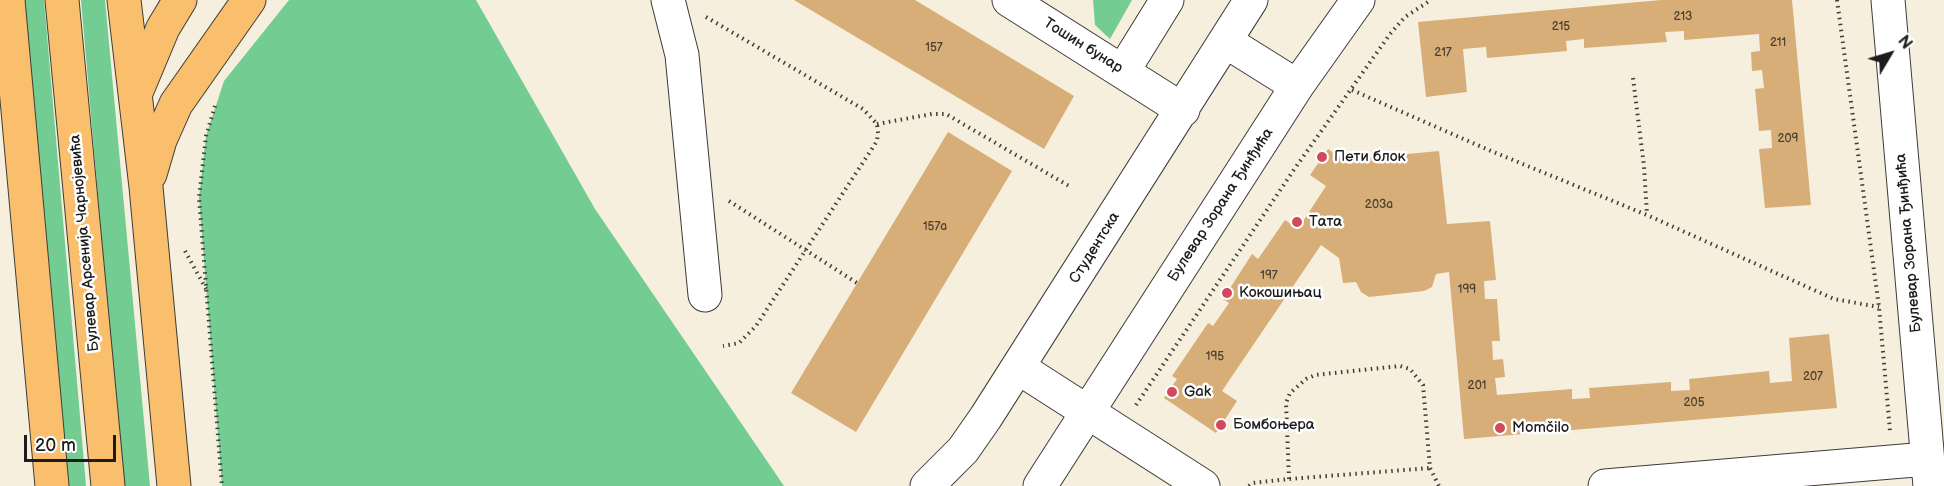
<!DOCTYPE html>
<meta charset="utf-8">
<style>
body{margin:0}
#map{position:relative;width:1944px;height:486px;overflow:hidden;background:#f6efde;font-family:"Balsamiq Sans",sans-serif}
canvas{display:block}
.north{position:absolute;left:1860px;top:24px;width:60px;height:60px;-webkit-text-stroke:4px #fff;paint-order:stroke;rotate:52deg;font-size:16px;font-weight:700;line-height:24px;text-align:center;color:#1c1c1c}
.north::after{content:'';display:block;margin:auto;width:21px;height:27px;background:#1c1c1c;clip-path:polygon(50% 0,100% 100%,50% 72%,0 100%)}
.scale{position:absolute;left:24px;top:435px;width:92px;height:27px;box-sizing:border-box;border:3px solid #1c1c1c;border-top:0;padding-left:8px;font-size:18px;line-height:21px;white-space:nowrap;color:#1c1c1c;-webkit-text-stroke:4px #fff;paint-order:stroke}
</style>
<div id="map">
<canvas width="1944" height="486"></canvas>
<div class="north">N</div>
<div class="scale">20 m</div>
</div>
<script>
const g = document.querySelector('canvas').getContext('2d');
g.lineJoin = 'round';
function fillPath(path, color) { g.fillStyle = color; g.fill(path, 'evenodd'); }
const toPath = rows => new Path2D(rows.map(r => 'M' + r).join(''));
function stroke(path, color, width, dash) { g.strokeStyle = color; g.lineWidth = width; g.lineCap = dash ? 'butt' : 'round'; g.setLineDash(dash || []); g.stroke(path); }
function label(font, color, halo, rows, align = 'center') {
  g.font = font + ' "Balsamiq Sans",sans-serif'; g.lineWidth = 5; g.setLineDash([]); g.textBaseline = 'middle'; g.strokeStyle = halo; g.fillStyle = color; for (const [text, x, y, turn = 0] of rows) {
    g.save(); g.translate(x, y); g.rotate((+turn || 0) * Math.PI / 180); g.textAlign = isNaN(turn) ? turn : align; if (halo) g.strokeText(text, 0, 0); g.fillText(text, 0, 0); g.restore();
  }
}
fillPath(toPath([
 [23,0,44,0,86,486,65,486],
 [81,0,105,0,150,486,123,486],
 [289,0,476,0,595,209,784,486,222,486,199,198,206,136,224,81],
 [1093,0,1132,0,1110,39,1095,25]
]), '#73cc92');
fillPath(toPath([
 [794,0,915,0,1074,96,1044,149],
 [1661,0,1792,0,1811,205,1765,208,1759,149,1772,148,1771,130,1759,131,1755,89,1764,88,1762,70,1752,71,1751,52,1760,51,1759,34,1684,40,1684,31,1665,32,1667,42,1584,48,1584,39,1566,41,1567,51,1487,58,1486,47,1463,49,1467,92,1426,97,1418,22],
 [948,132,1012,171,856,432,791,393],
 [1328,149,1344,160,1439,151,1447,224,1490,221,1496,280,1484,281,1485,299,1497,299,1500,341,1492,341,1493,360,1503,359,1505,377,1495,378,1497,395,1572,389,1572,399,1590,398,1589,388,1671,382,1671,391,1690,390,1689,379,1769,371,1770,383,1792,381,1789,338,1829,334,1837,408,1464,439,1449,272,1436,274,1432,287,1424,291,1369,297,1361,292,1356,282,1343,283,1339,258,1321,245,1222,391,1237,401,1216,433,1164,398,1177,379,1172,376,1208,323,1213,326,1229,303,1223,299,1252,254,1258,259,1285,220,1298,229,1326,186,1310,175]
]), '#d7ae77');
const minor = toPath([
 [668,0,682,55,705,295],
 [1009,0,1183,110],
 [1888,0,1930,486],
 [1225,41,1297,86],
 [1123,71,1167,0],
 [1019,368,1203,486],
 [927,486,963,450,986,417,1251,0],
 [1040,486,1297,86,1358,0],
 [1605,486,1927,459]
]);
const highway = toPath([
 [8,0,52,486],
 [62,0,108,486],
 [124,0,146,187,174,486],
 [137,90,163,28,180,0],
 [150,174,160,140,176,104,249,0]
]);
stroke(minor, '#3d3c39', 35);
stroke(highway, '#3d3c39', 35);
stroke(toPath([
 [1837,0,1879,307,1890,431],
 [706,17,863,109,877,124,878,133,877,141,756,326,739,343,723,346],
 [1633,78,1644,166,1647,215],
 [1352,90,1491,151,1647,215,1834,299,1879,307],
 [215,106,206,136,199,198,222,486],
 [877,124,932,114,946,114,1069,186],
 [729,201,857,283],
 [185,251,206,289],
 [1136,405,1293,171,1390,34,1405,17,1431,0],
 [1289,479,1286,403,1290,393,1306,379,1315,375,1400,366,1410,369,1423,385,1430,468,1439,486],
 [1249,486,1252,483,1289,479,1430,468]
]), '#3d3c39', 4, [1.5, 4.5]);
stroke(minor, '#fff', 33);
stroke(highway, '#f9bf6d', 33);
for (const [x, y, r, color] of [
 [1322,157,6,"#d1495b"],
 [1297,222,6,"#d1495b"],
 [1227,293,6,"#d1495b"],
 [1172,392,6,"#d1495b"],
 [1221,425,6,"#d1495b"],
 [1500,428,6,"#d1495b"]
]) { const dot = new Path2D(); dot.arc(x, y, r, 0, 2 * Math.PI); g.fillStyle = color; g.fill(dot); stroke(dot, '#fff', 2); }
label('12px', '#4b4033', null, [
 ["213",1683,17],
 ["215",1561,27],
 ["211",1778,43],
 ["157",934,48],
 ["217",1443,53],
 ["209",1788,139],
 ["203a",1379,205],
 ["157a",935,227],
 ["197",1269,276],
 ["199",1467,290],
 ["195",1215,357],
 ["207",1813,377],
 ["201",1477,386],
 ["205",1694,403]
]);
label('15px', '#1c1c1c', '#fff', [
 ["Тошин бунар",1083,46,32],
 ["Булевар Зорана Ђинђића",1221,205,-57],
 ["Булевар Арсенија Чарнојевића",85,243,-95],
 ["Булевар Зорана Ђинђића",1909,243,-95],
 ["Студентска",1095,248,-58]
]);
label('15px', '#1c1c1c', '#fff', [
 ["Пети блок",1334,157],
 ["Тата",1309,222],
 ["Кокошињац",1239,293],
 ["Gak",1184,392],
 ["Бомбоњера",1233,425],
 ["Momčilo",1512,428]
], 'left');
</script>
